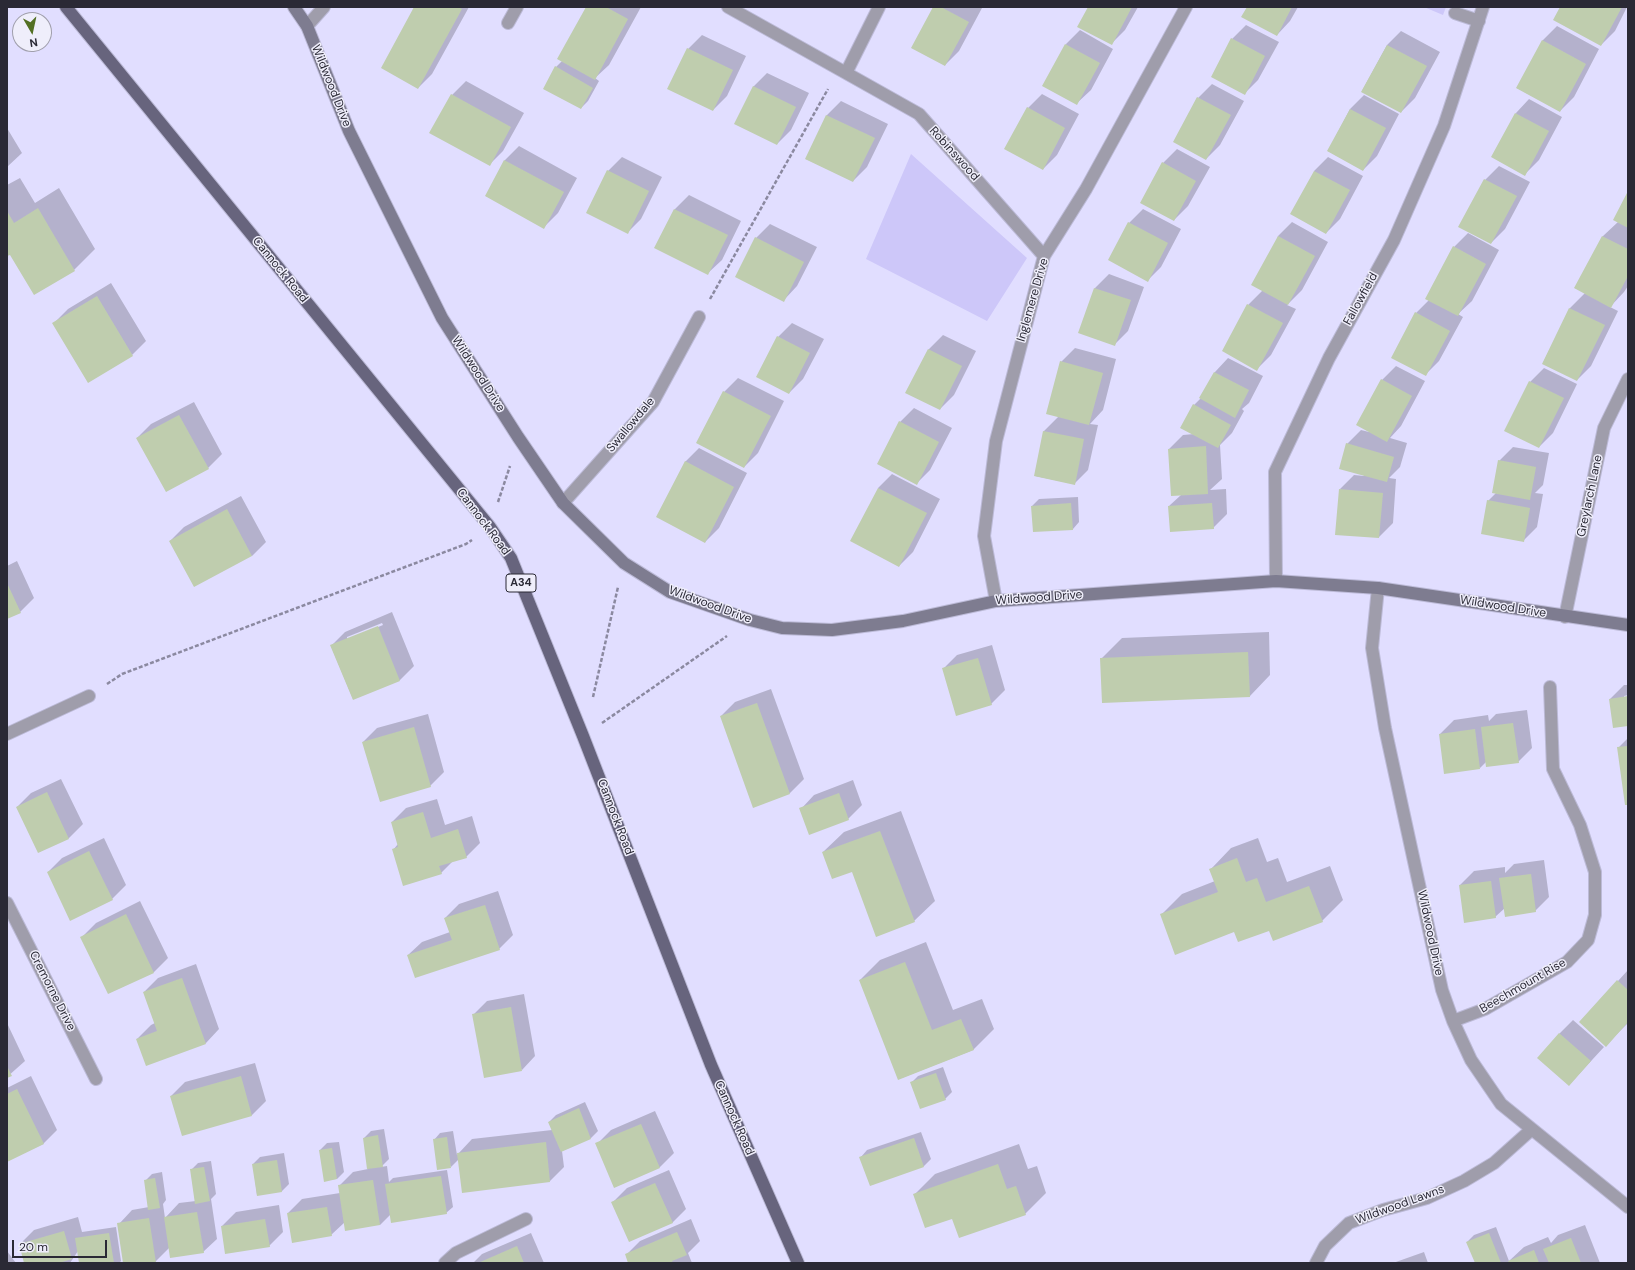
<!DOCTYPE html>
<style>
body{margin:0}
#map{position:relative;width:1635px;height:1270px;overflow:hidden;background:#e1deff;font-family:"DM Sans",sans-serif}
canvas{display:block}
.frame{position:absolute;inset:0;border:8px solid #2a2935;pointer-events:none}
.north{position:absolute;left:12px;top:12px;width:40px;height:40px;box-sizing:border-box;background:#efeefb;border:1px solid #a09fac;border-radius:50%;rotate:171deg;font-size:11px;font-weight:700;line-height:16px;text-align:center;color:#2a2935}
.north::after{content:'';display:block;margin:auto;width:14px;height:18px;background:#537024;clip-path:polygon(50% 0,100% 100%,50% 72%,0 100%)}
.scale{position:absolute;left:12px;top:1240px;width:95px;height:18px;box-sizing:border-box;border:2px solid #2a2935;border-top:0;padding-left:5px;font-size:12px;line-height:14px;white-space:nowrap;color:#2a2935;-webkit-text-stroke:3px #efeefb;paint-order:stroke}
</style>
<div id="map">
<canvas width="1635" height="1270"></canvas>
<div class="frame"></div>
<div class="north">N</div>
<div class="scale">20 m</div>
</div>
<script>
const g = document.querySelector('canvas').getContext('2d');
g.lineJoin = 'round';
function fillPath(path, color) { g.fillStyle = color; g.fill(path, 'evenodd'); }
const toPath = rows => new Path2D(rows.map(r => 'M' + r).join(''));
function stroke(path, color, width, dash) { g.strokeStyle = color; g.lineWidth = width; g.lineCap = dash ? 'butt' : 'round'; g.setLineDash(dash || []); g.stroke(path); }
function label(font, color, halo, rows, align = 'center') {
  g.font = font + ' "DM Sans",sans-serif'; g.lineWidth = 3; g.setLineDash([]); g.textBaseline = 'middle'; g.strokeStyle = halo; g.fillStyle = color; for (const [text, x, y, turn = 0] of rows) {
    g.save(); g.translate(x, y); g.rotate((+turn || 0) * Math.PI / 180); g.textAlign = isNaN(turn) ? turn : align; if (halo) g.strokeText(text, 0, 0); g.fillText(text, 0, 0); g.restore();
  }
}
fillPath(toPath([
 [1424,7,1446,7,1443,15],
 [911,154,1027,258,987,321,866,259]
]), '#cdc7f9');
fillPath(toPath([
 [415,7,469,7,432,74,418,88],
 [587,7,641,7,609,65,595,78,599,81,588,101,581,108,556,67,562,61],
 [934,7,982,8,959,51,945,65],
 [1089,7,1138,7,1125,30,1111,44],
 [1248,7,1298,7,1290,21,1277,35],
 [1561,7,1627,7,1615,31,1601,45],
 [1246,25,1279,42,1258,80,1244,94,1232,39],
 [1557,26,1599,49,1574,97,1560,111,1517,88,1543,40],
 [1080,30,1113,49,1091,90,1077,103,1066,44],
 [1401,31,1440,52,1415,98,1401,112,1362,91,1387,45],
 [702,35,746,56,727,96,713,110,688,49],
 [767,73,809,93,791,130,777,144,753,87],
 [466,81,524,113,503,151,489,165,452,95],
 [1212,84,1244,101,1220,145,1206,159,1198,98],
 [1042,94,1079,114,1057,155,1043,169,1028,108],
 [1364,95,1399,114,1377,156,1363,170,1328,151,1350,109],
 [1529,99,1562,117,1539,160,1525,174,1516,113],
 [841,101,888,124,867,167,853,181,806,159,827,115],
 [7,128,22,153,7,167],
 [519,146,577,178,558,213,544,227,486,196,505,160],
 [1177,149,1210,167,1188,206,1174,220,1163,163],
 [622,157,662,177,641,219,627,233,608,171],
 [1328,157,1363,176,1340,219,1326,233,1314,171],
 [1499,166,1530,182,1505,229,1491,243,1460,226,1485,180],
 [20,178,35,203,59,188,95,249,74,270,10,253,7,255,7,185],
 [1628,193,1628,286,1624,292,1610,307,1618,311,1591,366,1577,380,1543,363,1570,308,1585,293,1575,288,1603,236,1618,222],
 [689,195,741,221,722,260,708,273,656,248,675,209],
 [1143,209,1181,229,1161,267,1147,281,1129,223],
 [1292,222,1328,242,1302,290,1287,305,1296,309,1271,355,1257,369,1248,305,1262,291,1278,236],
 [770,224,817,247,797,286,784,300,756,238],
 [1468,233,1499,250,1472,301,1458,314,1463,317,1439,361,1425,375,1416,313,1429,300,1454,247],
 [1109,274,1144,287,1128,331,1114,345,1079,332,1095,288],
 [111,283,146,341,132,355,54,323,68,309],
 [792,323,824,339,803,379,789,393,778,337],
 [943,335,976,351,954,395,940,409,907,392,929,349],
 [1075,348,1116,359,1103,410,1090,424,1098,425,1088,470,1074,484,1035,476,1044,431,1059,416,1061,362],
 [1228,358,1263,376,1249,403,1242,409,1244,411,1232,433,1220,445,1222,479,1210,490,1226,489,1227,514,1213,528,1169,506,1181,495,1169,449,1183,435,1194,434,1194,405,1201,398,1215,372],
 [1396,366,1425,381,1401,426,1390,438,1407,443,1400,467,1389,478,1396,479,1393,523,1379,537,1340,489,1354,475,1364,476,1347,444,1361,430,1369,432,1382,380],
 [1544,368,1577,384,1553,433,1539,447,1530,382],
 [738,378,784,401,758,453,744,467,724,392],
 [194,402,222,454,208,468,137,438,151,424],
 [914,408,952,428,930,470,916,484,900,422],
 [1513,447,1549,453,1543,485,1535,493,1543,494,1537,527,1524,540,1488,501,1496,493,1499,461],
 [699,448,747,473,719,528,705,542,685,462],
 [892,474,940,499,913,552,899,566,878,488],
 [241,496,266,542,252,556,170,541,184,527],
 [1078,497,1079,522,1073,529,1034,531,1032,506,1039,499],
 [17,561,34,598,20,612,7,618,7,566],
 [392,612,414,666,400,680,353,699,331,646,345,632],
 [382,623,383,625,347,640,347,637],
 [1269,632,1270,675,1250,696,1101,659,1122,638],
 [992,645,1005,690,991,704,943,669,957,655],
 [1624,685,1628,685,1628,695,1624,696,1624,698,1628,697,1628,725,1610,699],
 [771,689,804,779,790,793,754,806,721,716,735,702],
 [1527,710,1532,748,1518,762,1487,761,1480,768,1440,734,1454,720,1488,715,1489,721,1496,714],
 [428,714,444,772,430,786,363,742,377,728],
 [1628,738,1628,804,1619,747],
 [61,779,83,824,69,838,39,852,17,807,31,793],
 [853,780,862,805,848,819,801,809,814,795],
 [437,799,445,825,472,816,480,843,466,857,453,861,441,873,393,850,398,844,392,822,406,808],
 [901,811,935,901,914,921,853,871,823,852,844,832],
 [104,838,126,885,112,899,48,872,62,858],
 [1258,838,1267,862,1278,858,1287,882,1330,866,1343,900,1322,921,1269,930,1235,931,1161,915,1182,894,1215,881,1211,869,1231,848],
 [1544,860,1549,897,1535,911,1505,908,1495,917,1460,885,1474,871,1505,867,1505,873,1514,864],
 [498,891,513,935,499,949,408,955,422,942,450,932,445,918,459,904],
 [140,901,168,958,154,972,109,993,82,937,96,923],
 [926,942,953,1010,982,999,994,1029,973,1050,899,1079,860,980,880,960],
 [196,964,219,1029,206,1043,137,1039,151,1025,155,1023,144,992,158,978],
 [1628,970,1628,1023,1606,1045,1618,981],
 [524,994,535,1056,522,1070,473,1015,487,1001],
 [1573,1020,1604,1047,1569,1085,1559,1034],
 [7,1023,25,1061,7,1077],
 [255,1063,266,1101,252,1115,183,1135,171,1096,185,1082],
 [943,1067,952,1092,945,1099,911,1083,918,1076],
 [31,1076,57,1130,43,1144,7,1161,7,1088],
 [585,1102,598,1131,591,1138,562,1151,564,1167,550,1181,459,1159,451,1167,434,1140,440,1133,453,1131,457,1155,472,1139,552,1130,549,1122,556,1115],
 [655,1111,674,1153,660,1167,615,1187,597,1144,611,1130],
 [384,1129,389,1159,381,1167,387,1166,389,1182,393,1178,447,1170,453,1207,446,1213,391,1214,380,1225,345,1222,331,1235,288,1213,302,1199,340,1193,339,1186,353,1172,368,1169,364,1138,371,1131],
 [921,1132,931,1159,924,1166,871,1185,861,1157,867,1150],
 [339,1142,344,1172,337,1179,325,1180,320,1150,327,1143],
 [1019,1144,1028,1169,1037,1166,1046,1193,1025,1214,952,1218,914,1195,935,1174],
 [284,1153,289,1184,282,1191,257,1195,253,1164,260,1157],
 [211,1161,216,1194,211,1199,217,1239,203,1252,170,1247,155,1262,124,1263,119,1224,132,1210,149,1207,145,1181,152,1174,162,1172,166,1200,163,1204,165,1218,179,1203,196,1201,191,1170,198,1163],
 [669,1170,686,1209,672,1223,613,1202,627,1188],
 [279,1205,283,1232,269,1246,222,1226,236,1212],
 [78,1217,82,1232,116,1227,121,1261,119,1263,80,1263,78,1251,70,1263,25,1263,20,1244,34,1230],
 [691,1219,700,1241,688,1253,692,1263,629,1263,626,1255,640,1241],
 [1585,1225,1600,1263,1476,1263,1467,1242,1474,1235,1496,1227,1509,1261,1524,1247,1548,1237,1551,1243,1558,1235],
 [531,1233,544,1263,473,1263,482,1254],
 [7,1251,16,1263,7,1263],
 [1424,1252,1428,1263,1393,1263]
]), '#0003');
fillPath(toPath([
 [414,7,458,7,462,9,418,89,381,68],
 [586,7,606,7,628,19,595,80,557,59],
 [933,7,941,7,969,22,945,66,911,48],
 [1088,7,1132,7,1112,45,1077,27],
 [1247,7,1292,7,1277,36,1241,17],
 [1560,7,1622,7,1601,46,1553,20],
 [1231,38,1265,56,1245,95,1211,77],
 [1542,40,1586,64,1560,112,1516,88],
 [1065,44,1100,63,1077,105,1042,86],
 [1387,45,1427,66,1401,113,1361,92],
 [687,48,733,70,713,111,667,89],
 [555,66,593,88,581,109,543,89],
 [753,86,796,107,777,145,734,124],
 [451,94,511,127,490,166,429,133],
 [1197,97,1231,115,1206,160,1173,142],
 [1027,107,1065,128,1043,170,1004,149],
 [1350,109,1386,128,1363,171,1327,151],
 [1515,113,1549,131,1525,176,1491,157],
 [826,115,875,138,853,182,805,159],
 [504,160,564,192,544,229,485,196],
 [1162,162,1196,181,1174,221,1140,203],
 [607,170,649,191,628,234,586,213],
 [1314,171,1350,190,1326,234,1290,214],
 [1484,179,1517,196,1491,244,1458,227],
 [1628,191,1628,228,1613,220],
 [38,208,75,271,34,295,10,255,7,256,7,211,14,223],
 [674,209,728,235,708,275,654,248],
 [1128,222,1168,243,1148,282,1108,260],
 [1278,236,1315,256,1288,305,1251,285],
 [1602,236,1628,249,1628,276,1611,308,1574,288],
 [755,237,804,262,784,302,735,277],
 [1453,246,1486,264,1458,316,1425,299],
 [1094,288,1131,300,1115,346,1078,333],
 [97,296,133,356,88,383,52,323],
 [1247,304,1283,323,1257,371,1222,351],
 [1569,308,1605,325,1577,381,1542,364],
 [1415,312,1450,331,1426,376,1391,358],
 [777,336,810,353,789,394,756,377],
 [928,349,962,366,940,410,905,393],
 [1060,361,1103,373,1089,425,1046,414],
 [1214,372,1249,390,1235,418,1199,398],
 [1381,379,1412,396,1387,442,1356,425],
 [1529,381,1564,398,1539,448,1504,431],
 [723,391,771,416,744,468,696,443],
 [1193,404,1231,425,1218,448,1180,428],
 [179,415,209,469,166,492,136,438],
 [899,421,939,442,917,485,877,464],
 [1043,431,1084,439,1075,485,1034,476],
 [1346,443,1394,457,1387,482,1339,469],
 [1206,446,1208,494,1171,496,1168,449],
 [1498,460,1536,467,1530,500,1492,493],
 [685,461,734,487,705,543,656,517],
 [878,488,927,513,899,567,850,541],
 [1339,489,1383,493,1379,538,1335,535],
 [1487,500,1530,508,1524,542,1481,534],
 [1071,503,1073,530,1033,532,1031,506],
 [1212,503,1214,529,1170,532,1168,506],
 [227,509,252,556,194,587,169,541],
 [7,583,21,613,7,619],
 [378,626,400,681,353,700,330,645],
 [1248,652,1250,697,1102,703,1100,658],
 [978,658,992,705,956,716,942,668],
 [1628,696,1628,726,1613,728,1609,699],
 [757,703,790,794,753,808,720,716],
 [1513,723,1519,763,1486,767,1481,727],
 [414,727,431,787,380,802,362,742],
 [1475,729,1480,769,1444,774,1439,734],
 [1628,746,1628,805,1625,805,1617,747],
 [47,792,69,839,38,853,16,807],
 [839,793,849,820,809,835,799,808],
 [423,812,431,838,458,829,467,858,439,866,442,874,403,886,392,849,398,847,391,822],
 [880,831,915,922,876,937,852,872,832,879,822,852],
 [89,851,113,900,70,921,47,872],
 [1237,858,1246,882,1257,878,1266,902,1309,886,1323,922,1273,941,1269,931,1238,942,1234,932,1175,955,1160,914,1218,892,1209,869],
 [1531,874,1536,912,1505,917,1499,878],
 [1491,881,1496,918,1464,923,1459,885],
 [485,905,500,950,415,978,407,955,452,940,444,918],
 [126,914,154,973,108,994,80,937],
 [905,962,932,1030,961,1019,974,1050,898,1080,859,980],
 [182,978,206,1044,146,1066,136,1039,157,1031,143,992],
 [1617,980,1628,990,1628,1022,1606,1047,1579,1022],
 [511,1007,522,1071,484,1078,472,1014],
 [1559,1033,1591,1061,1569,1086,1537,1058],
 [7,1066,12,1076,7,1078],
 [936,1073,946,1100,920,1109,910,1082],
 [241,1076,252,1116,182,1136,170,1096],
 [17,1089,44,1144,7,1162,7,1094],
 [579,1108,591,1139,561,1152,548,1122],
 [641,1124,660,1168,614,1188,595,1143],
 [378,1135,383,1167,367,1169,363,1138],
 [447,1137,451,1168,437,1170,433,1139],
 [914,1138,924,1167,870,1186,859,1157],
 [546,1142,550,1182,462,1193,457,1153],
 [332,1148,337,1179,324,1182,319,1150],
 [277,1160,282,1192,257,1196,252,1164],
 [998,1164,1007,1189,1016,1186,1026,1215,959,1238,952,1219,925,1228,913,1194],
 [204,1167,210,1201,195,1204,190,1169],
 [441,1176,447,1214,391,1223,385,1184],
 [155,1178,160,1208,148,1210,144,1180],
 [373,1180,380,1225,345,1231,338,1185],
 [655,1183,673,1223,629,1242,611,1202],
 [327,1207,332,1236,292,1243,287,1213],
 [197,1212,204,1253,170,1258,164,1217],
 [149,1218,156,1263,123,1263,117,1223],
 [265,1219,270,1247,225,1254,221,1226],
 [64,1231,72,1259,59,1263,24,1263,19,1244],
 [677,1232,687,1255,672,1261,673,1263,628,1263,625,1254],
 [109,1233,114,1263,79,1263,75,1238],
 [1489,1233,1501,1263,1475,1263,1466,1242],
 [1571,1238,1581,1263,1549,1263,1543,1249],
 [517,1246,524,1263,478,1263],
 [1534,1250,1539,1263,1509,1263,1508,1261]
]), '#bfcdae');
const lane = toPath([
 [445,1263,456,1253,526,1219]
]);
const street = toPath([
 [728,7,846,73],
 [879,7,846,73,919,114,1044,256],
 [1455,13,1479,21],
 [508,23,517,7],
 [307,26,324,7],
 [563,503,653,402,699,317],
 [1276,581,1275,472,1329,358,1394,240,1444,126,1483,7],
 [1378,588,1372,648,1385,728,1442,990,1453,1021,1471,1060,1501,1104,1628,1207],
 [996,601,984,536,996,441,1044,256,1086,189,1186,7],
 [1565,617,1604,428,1628,379],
 [7,734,89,696],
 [7,903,96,1079],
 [1453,1021,1485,1009,1567,962,1588,940,1595,915,1595,872,1580,825,1553,769,1550,687],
 [1316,1263,1325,1246,1349,1223,1383,1210,1427,1198,1464,1181,1494,1163,1532,1129]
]);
const secondary = toPath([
 [294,7,307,26,349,131,442,318,518,437,563,503,624,563,670,592,750,620,782,628,832,630,903,621,996,601,1276,581,1378,588,1628,625]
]);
const primary = toPath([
 [66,7,490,527,511,558,583,736,711,1065,798,1263]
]);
stroke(lane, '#bcbad7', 14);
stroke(street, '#bcbad7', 14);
stroke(secondary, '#bcbad7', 14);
stroke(primary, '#bcbad7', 14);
stroke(toPath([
 [710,299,828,89],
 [498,502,510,466],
 [107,684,122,674,466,544,472,540],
 [593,697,618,587],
 [602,723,727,636]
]), '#8b89a0', 2.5, [4, 2]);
stroke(lane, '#9f9dab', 12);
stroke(street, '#9f9dab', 12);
stroke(secondary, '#7e7c90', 12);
stroke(primary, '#67647d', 12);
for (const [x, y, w] of [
 [521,583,30]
]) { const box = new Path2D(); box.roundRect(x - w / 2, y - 9, w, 18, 3); g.fillStyle = '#efeefb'; g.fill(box); stroke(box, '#2a2935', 1); }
label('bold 11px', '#2a2935', null, [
 ["A34",521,583]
]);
label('12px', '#2a2935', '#efeefb', [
 ["Wildwood Drive",331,86,68],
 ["Robinswood",954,154,48],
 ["Cannock Road",280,270,51],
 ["Fallowfield",1361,299,-61],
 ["Inglemere Drive",1033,300,-74],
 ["Wildwood Drive",478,374,57],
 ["Swallowdale",631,425,-50],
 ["Greylarch Lane",1590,496,-78],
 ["Cannock Road",483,522,53],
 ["Wildwood Drive",1039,598,-4],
 ["Wildwood Drive",710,605,20],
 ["Wildwood Drive",1503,607,9],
 ["Cannock Road",615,817,69],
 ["Wildwood Drive",1430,933,78],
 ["Beechmount Rise",1523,986,-30],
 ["Cremorne Drive",52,991,63],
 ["Cannock Road",734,1118,66],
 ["Wildwood Lawns",1400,1205,-20]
]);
</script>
